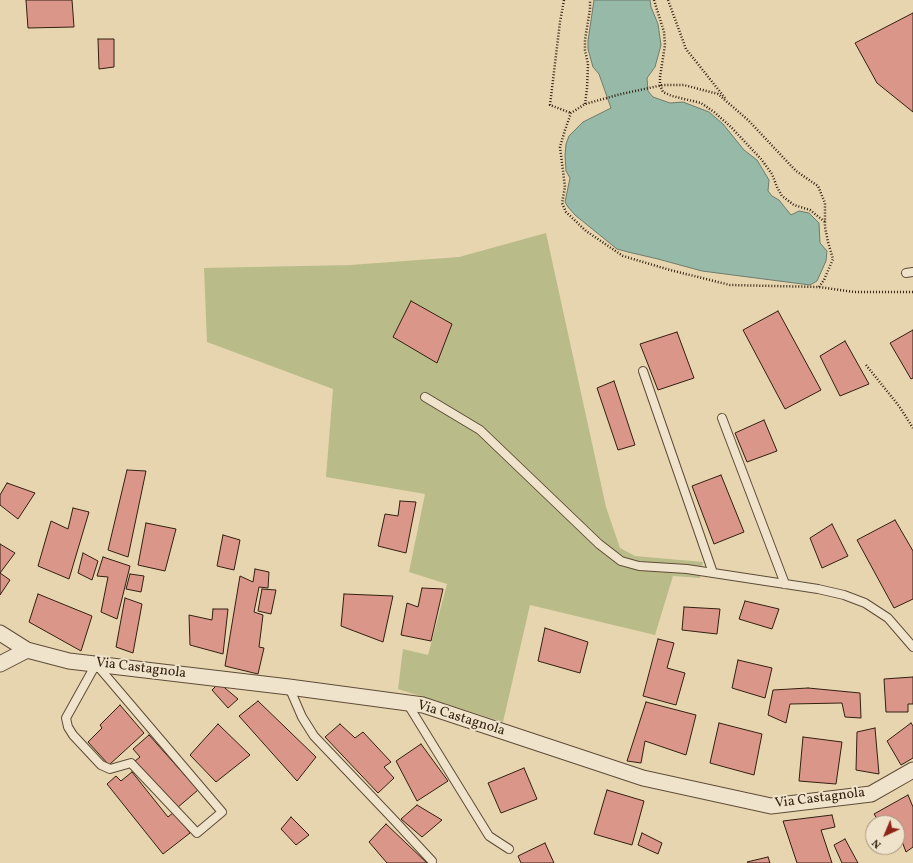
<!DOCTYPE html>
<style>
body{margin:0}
#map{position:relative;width:913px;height:863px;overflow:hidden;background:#e7d5af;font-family:Vollkorn,serif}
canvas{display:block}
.north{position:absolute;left:865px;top:815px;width:40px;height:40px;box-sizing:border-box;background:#efe4cb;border:1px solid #a39580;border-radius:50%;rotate:224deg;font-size:11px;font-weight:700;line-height:16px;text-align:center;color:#321f10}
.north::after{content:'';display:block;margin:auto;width:14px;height:18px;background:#8f2418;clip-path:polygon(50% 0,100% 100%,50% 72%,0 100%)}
</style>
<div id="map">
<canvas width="913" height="863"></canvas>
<div class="north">N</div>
</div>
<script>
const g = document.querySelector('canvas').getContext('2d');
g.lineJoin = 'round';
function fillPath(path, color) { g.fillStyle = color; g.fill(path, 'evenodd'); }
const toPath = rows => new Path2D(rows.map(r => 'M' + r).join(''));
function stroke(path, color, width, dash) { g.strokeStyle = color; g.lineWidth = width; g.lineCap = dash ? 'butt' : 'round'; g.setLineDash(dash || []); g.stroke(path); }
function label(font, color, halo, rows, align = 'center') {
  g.font = font + ' Vollkorn,serif'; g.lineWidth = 4; g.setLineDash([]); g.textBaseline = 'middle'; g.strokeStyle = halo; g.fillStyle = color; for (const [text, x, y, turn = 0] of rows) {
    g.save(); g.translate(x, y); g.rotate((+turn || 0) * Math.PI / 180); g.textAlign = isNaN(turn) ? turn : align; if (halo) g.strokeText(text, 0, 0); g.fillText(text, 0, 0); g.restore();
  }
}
fillPath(toPath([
 [546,233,606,507,620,548,635,556,703,562,700,578,673,576,655,635,530,605,503,722,398,689,403,649,428,655,447,584,409,572,425,494,326,477,333,389,207,342,204,268,350,265,459,257]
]), '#b9bc88');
const water = toPath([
 [594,0,650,0,651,7,658,24,661,45,655,67,647,78,648,91,653,97,670,103,683,102,709,112,723,124,744,150,757,160,769,180,768,191,772,196,779,200,791,215,799,211,809,213,819,223,820,243,827,251,826,261,817,281,810,285,702,271,658,259,628,252,617,249,591,228,575,215,568,207,565,202,570,178,566,171,565,155,566,144,569,136,583,122,611,108,599,74,593,67,588,49,588,41,594,0]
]);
fillPath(water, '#97b9a8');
stroke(water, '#6f7b6b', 1);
const building = toPath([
 [26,0,72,0,74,27,28,28,26,0],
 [913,13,913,112,877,83,855,43,913,13],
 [98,39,114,39,114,67,99,69,98,39],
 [411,301,452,324,437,363,393,337,411,301],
 [778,311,821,390,785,409,743,330,778,311],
 [913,330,913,378,911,379,890,343,913,330],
 [677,332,694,378,658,390,640,344,677,332],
 [845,341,869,384,840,396,820,356,845,341],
 [614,381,635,445,618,450,597,388,614,381],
 [764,420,777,451,747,462,735,433,764,420],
 [127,470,146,471,128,557,108,550,127,470],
 [721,475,744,532,714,544,692,486,721,475],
 [7,483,35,493,18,519,0,505,0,495,7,483],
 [400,501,416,502,406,553,378,546,385,514,398,516,400,501],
 [73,508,89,512,69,579,38,566,51,521,68,529,73,508],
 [895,520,913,551,913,599,894,608,857,540,895,520],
 [146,523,176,529,165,571,138,565,146,523],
 [832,524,848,556,822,568,810,538,832,524],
 [223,535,240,540,234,570,217,566,223,535],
 [0,544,15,553,0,573,10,580,0,595,0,544],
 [83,553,98,561,92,580,78,573,83,553],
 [103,557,130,566,117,619,101,612,108,577,97,576,103,557],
 [255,569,269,572,268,588,259,587,254,612,263,615,259,647,264,648,258,674,225,666,240,576,253,582,255,569],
 [130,574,144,576,141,592,126,589,130,574],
 [422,588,443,589,431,641,401,635,407,603,418,607,422,588],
 [262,589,276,590,271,614,258,611,262,589],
 [38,594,92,616,81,651,29,622,38,594],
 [344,594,393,596,383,642,341,626,344,594],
 [125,598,142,604,133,653,116,647,125,598],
 [745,601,779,609,772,629,739,619,745,601],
 [684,607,720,609,717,634,682,630,684,607],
 [213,609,228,609,223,654,190,645,189,615,212,620,213,609],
 [545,628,588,642,580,673,538,661,545,628],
 [658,639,674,643,667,668,685,673,676,705,643,696,658,639],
 [738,660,772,668,765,698,732,688,738,660],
 [913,677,913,704,908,704,908,712,886,712,884,679,913,677],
 [219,683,238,699,228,708,212,690,219,683],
 [808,688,860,693,861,718,845,717,842,703,790,704,786,723,768,715,773,690,808,688],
 [258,701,316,757,297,781,239,716,258,701],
 [646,702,696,715,686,755,645,741,641,763,627,761,646,702],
 [120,705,144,733,109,765,88,742,102,728,100,725,120,705],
 [719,723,762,734,754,775,710,763,719,723],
 [911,723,913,726,913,758,901,765,887,741,911,723],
 [218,724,250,755,216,782,190,755,218,724],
 [340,724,355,738,363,732,391,762,384,767,394,778,378,793,325,737,340,724],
 [875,728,879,774,856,770,857,732,875,728],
 [149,735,198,790,177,808,135,761,140,757,133,749,149,735],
 [803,737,842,742,836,784,799,781,803,737],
 [421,744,448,781,417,801,396,761,421,744],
 [524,768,537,799,501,813,488,783,524,768],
 [132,772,168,817,174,812,190,833,163,854,107,784,116,776,121,781,132,772],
 [607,790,644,801,632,845,594,834,607,790],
 [908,795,913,807,913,847,906,852,900,836,897,837,897,823,880,823,874,814,908,795],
 [417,805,442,820,422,837,401,819,417,805],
 [832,815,835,827,821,830,832,863,797,863,783,821,832,815],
 [291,817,309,835,296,845,281,829,291,817],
 [386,824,427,863,387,863,369,842,386,824],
 [642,833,662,843,658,854,638,845,642,833],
 [845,839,858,863,842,863,834,845,845,839],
 [545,843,554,863,521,863,518,856,545,843],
 [768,857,770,863,748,863,747,862,768,857]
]);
fillPath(building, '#da9789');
stroke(building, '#321f10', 1);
const lane = toPath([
 [906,273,913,272],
 [643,371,713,573],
 [425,397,480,430,599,544,621,561,639,566,687,569,818,589,844,595,865,603,888,618,913,647],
 [722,418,785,584],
 [96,664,222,812,197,833,131,763,110,769,101,765,73,735,68,727,66,718,96,664],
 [289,687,302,717,314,736,394,820,432,861],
 [407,703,489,836,509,849]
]);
const street = toPath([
 [0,633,27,650,69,661,289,687,423,705,643,778,771,806,871,794,913,770],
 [0,664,27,650]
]);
stroke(lane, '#5f4c38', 10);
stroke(street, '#5f4c38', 17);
stroke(toPath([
 [564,0,560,22,550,105,571,113],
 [654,0,664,32,665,45,660,77,660,85,663,92,672,96,701,103,714,112,731,127,761,159,772,174,777,187,782,196,794,205,810,210,825,222],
 [668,0,686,49,725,98],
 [585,104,587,88,588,64,585,50,585,40,590,9,590,0],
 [819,287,824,280,833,259,828,242,825,227,825,203,818,186,796,171,748,120,718,94,684,85,663,85,621,94,585,104,571,113,565,130,560,147,565,187,562,203,566,212,586,231,623,256,670,270,730,285,819,287,854,292,913,292],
 [866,365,899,406,913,428]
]), '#321f10', 2.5, [1, 2]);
stroke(lane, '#efe4cb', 8);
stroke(street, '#efe4cb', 15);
label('14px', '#321f10', '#efe4cb', [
 ["Via Castagnola",141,669,7],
 ["Via Castagnola",461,719,17],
 ["Via Castagnola",820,799,-7]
]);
</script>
